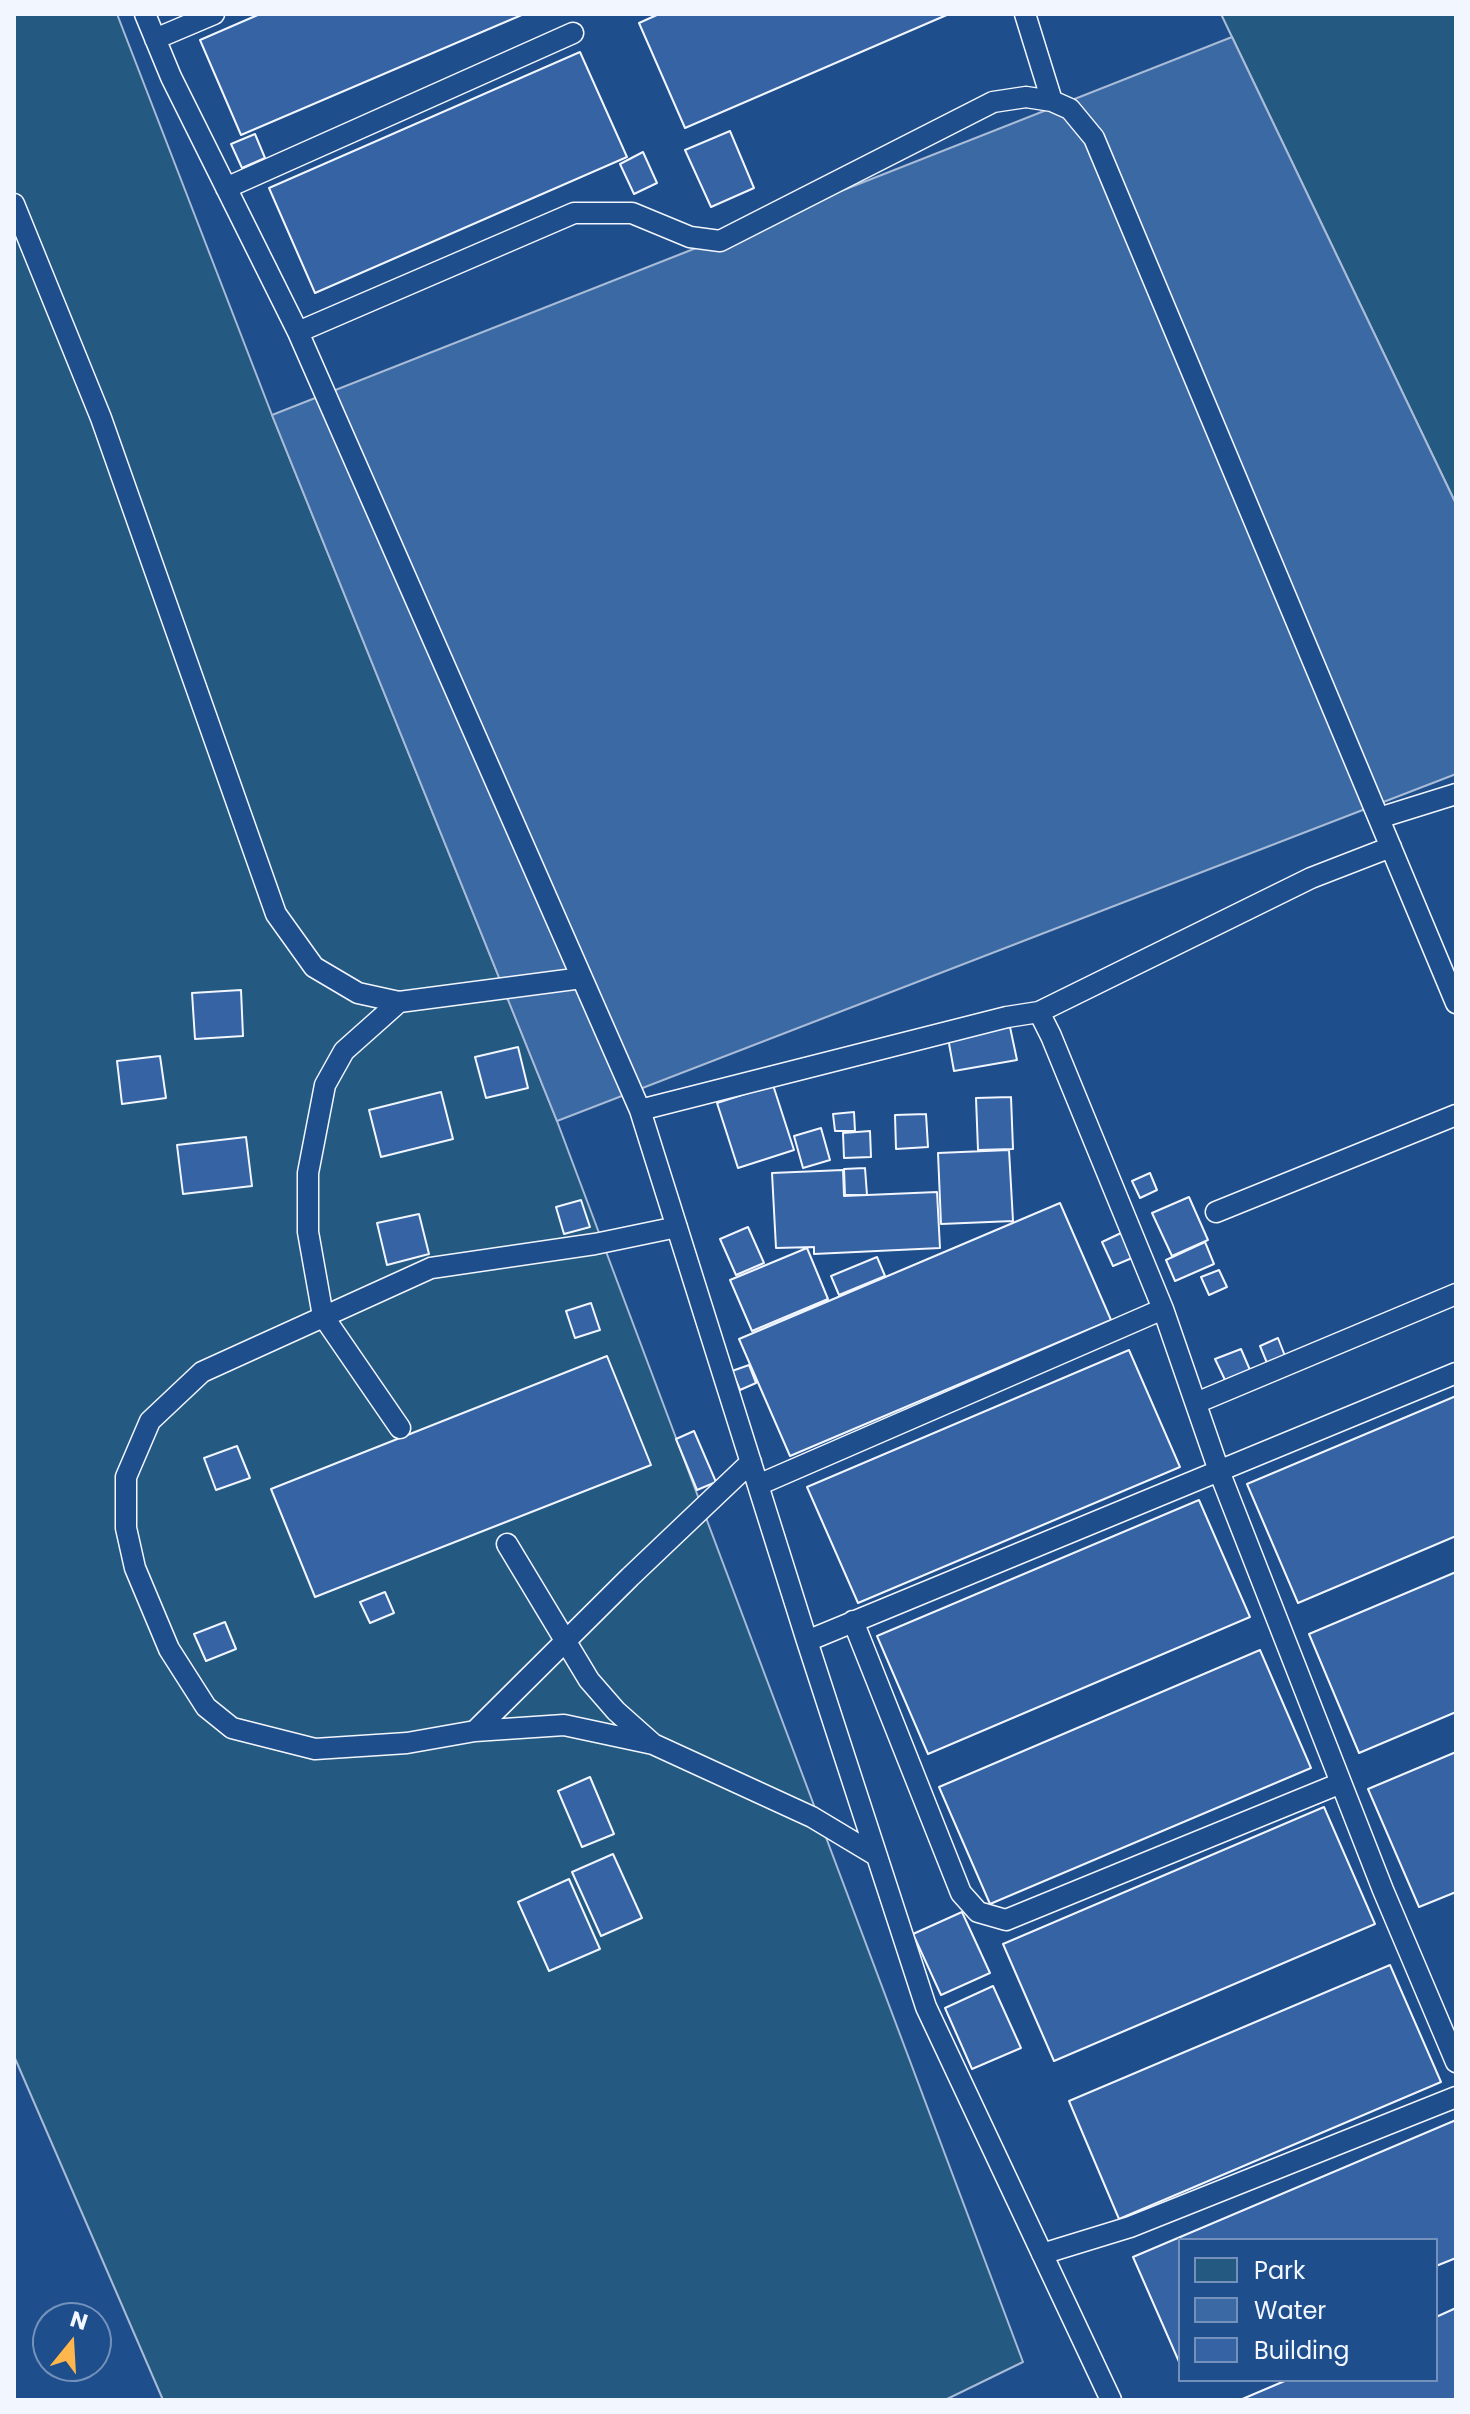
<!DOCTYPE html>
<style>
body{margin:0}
#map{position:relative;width:1470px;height:2414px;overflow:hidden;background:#1f4e8c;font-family:Poppins,sans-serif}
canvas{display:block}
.frame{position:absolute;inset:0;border:16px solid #f2f6ff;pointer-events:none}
.legend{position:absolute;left:1178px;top:2238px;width:260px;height:144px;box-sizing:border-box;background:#1f4e8c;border:2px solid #7391ba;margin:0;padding:10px 14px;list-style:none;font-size:24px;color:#f2f6ff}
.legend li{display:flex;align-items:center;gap:16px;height:40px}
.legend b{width:40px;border:2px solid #7391ba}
.north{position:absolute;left:32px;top:2302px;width:80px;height:80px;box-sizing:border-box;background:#1f4e8c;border:2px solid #7391ba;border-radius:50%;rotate:18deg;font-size:22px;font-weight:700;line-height:32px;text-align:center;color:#f2f6ff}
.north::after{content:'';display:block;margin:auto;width:28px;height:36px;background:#ffb74d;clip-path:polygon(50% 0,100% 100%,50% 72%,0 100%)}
</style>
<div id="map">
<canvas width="1470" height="2414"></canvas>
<div class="frame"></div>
<ul class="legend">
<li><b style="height:22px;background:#245a82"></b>Park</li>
<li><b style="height:22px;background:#3b69a3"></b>Water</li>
<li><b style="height:22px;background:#3563a3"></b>Building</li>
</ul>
<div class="north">N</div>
</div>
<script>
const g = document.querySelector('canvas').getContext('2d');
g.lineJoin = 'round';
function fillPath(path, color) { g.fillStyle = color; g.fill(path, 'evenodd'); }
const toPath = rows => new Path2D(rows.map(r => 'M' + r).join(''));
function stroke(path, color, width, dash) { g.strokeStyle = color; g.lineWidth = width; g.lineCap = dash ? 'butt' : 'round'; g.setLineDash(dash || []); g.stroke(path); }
const green = toPath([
 [14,14,117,14,272,415,557,1121,1023,2362,945,2400,163,2400,14,2056,14,14],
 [1221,14,1456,14,1456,504,1232,37,1221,14]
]);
fillPath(green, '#245a82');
stroke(green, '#a8bbd7', 2);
const water = toPath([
 [1232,37,1456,504,1456,774,557,1121,272,415,1232,37]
]);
fillPath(water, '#3b69a3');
stroke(water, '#a8bbd7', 2);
const building = toPath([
 [260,14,524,14,241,135,200,40,260,14],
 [659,14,949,14,685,128,639,23,659,14],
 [580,52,627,157,315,293,269,188,580,52],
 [730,131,754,188,711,207,685,150,730,131],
 [255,134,265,158,242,168,231,144,255,134],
 [643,152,657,183,634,194,620,164,643,152],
 [241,990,243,1036,195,1039,192,993,241,990],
 [1010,1027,1017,1060,954,1071,948,1038,1010,1027],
 [518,1047,528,1088,486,1098,475,1057,518,1047],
 [160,1056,166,1098,122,1104,117,1061,160,1056],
 [773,1085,794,1150,738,1168,717,1103,773,1085],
 [441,1092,453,1139,381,1157,369,1110,441,1092],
 [1011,1097,1013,1149,978,1150,976,1098,1011,1097],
 [854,1112,855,1131,835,1131,833,1114,854,1112],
 [926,1114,928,1147,896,1149,895,1115,926,1114],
 [821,1128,830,1160,803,1168,794,1136,821,1128],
 [870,1131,871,1157,844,1158,843,1133,870,1131],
 [246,1137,252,1186,183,1194,177,1145,246,1137],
 [1009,1150,1013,1221,941,1224,938,1153,1009,1150],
 [865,1168,867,1195,845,1195,844,1169,865,1168],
 [843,1170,844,1196,937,1192,940,1248,814,1254,814,1247,776,1248,772,1173,843,1170],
 [1150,1173,1157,1190,1140,1198,1132,1181,1150,1173],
 [1189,1197,1208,1240,1172,1256,1152,1213,1189,1197],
 [581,1200,590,1227,564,1234,556,1207,581,1200],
 [1060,1203,1111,1320,790,1456,739,1339,1060,1203],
 [419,1214,429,1254,387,1265,377,1223,419,1214],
 [748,1227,764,1263,736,1275,720,1239,748,1227],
 [1121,1233,1132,1258,1113,1266,1102,1242,1121,1233],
 [1205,1242,1214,1264,1175,1281,1166,1260,1205,1242],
 [807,1248,828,1299,752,1331,730,1280,807,1248],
 [877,1257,885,1276,839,1295,831,1276,877,1257],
 [1219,1270,1227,1287,1209,1295,1201,1277,1219,1270],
 [591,1303,600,1330,575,1338,566,1311,591,1303],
 [1278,1338,1285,1356,1267,1363,1260,1346,1278,1338],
 [1241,1349,1250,1370,1225,1380,1215,1359,1241,1349],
 [1129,1350,1180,1467,858,1603,807,1487,1129,1350],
 [607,1356,651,1465,315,1597,271,1489,607,1356],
 [749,1365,756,1383,740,1390,732,1371,749,1365],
 [1456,1396,1456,1536,1298,1603,1247,1484,1456,1396],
 [694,1431,716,1482,697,1490,676,1439,694,1431],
 [237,1446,250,1478,216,1490,204,1458,237,1446],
 [1199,1500,1250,1617,928,1754,877,1636,1199,1500],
 [1456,1572,1456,1712,1359,1753,1309,1634,1456,1572],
 [385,1592,394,1613,370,1623,360,1602,385,1592],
 [225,1622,236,1649,206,1661,194,1634,225,1622],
 [1260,1650,1311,1768,990,1904,939,1787,1260,1650],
 [1456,1752,1456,1892,1419,1907,1368,1789,1456,1752],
 [590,1777,614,1834,582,1847,558,1791,590,1777],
 [1324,1807,1375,1924,1054,2061,1003,1944,1324,1807],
 [613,1854,642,1918,601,1936,572,1872,613,1854],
 [569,1879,600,1949,549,1971,518,1902,569,1879],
 [962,1912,990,1973,941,1995,913,1934,962,1912],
 [1390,1965,1441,2082,1119,2219,1069,2101,1390,1965],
 [993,1986,1021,2048,972,2069,945,2008,993,1986],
 [1456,2120,1456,2258,1436,2266,1436,2240,1180,2240,1180,2364,1133,2257,1456,2120],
 [1456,2308,1456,2400,1240,2400,1287,2380,1436,2380,1436,2317,1456,2308]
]);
fillPath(building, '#3563a3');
stroke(building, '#f2f6ff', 2);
const lane = toPath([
 [145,14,171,77,298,332,640,1110,807,1641,926,2007,1111,2400],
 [1025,14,1052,101],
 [155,39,214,14],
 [226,188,573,33],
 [14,204,101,418,276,914,314,967,358,993,399,1002,582,978],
 [298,332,574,213,632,213,690,237,720,241,993,102,1026,97,1052,101,1070,109,1094,138,1456,1003],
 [1379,818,1456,794],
 [399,1002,344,1051,325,1085,308,1173,308,1232,323,1316,400,1428],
 [1039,1012,1311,878,1391,847],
 [640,1110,1007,1017,1039,1012,1051,1036,1163,1309,1219,1471,1383,1890,1456,2062],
 [1216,1212,1456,1115],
 [677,1227,595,1244,431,1268,202,1372,150,1421,126,1477,126,1528,135,1568,169,1649,206,1707,232,1728,315,1749,407,1743,475,1731,564,1725,653,1744,812,1817,877,1856],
 [1196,1403,1456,1294],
 [758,1485,1163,1309],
 [507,1544,589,1680,616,1711,652,1743],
 [853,1621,961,1893,978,1912,1006,1920,1341,1783],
 [807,1641,1456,1373],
 [475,1731,630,1577,751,1462],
 [1042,2254,1130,2227,1456,2097]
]);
stroke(lane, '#f2f6ff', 23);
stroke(lane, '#1f4e8c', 20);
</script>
